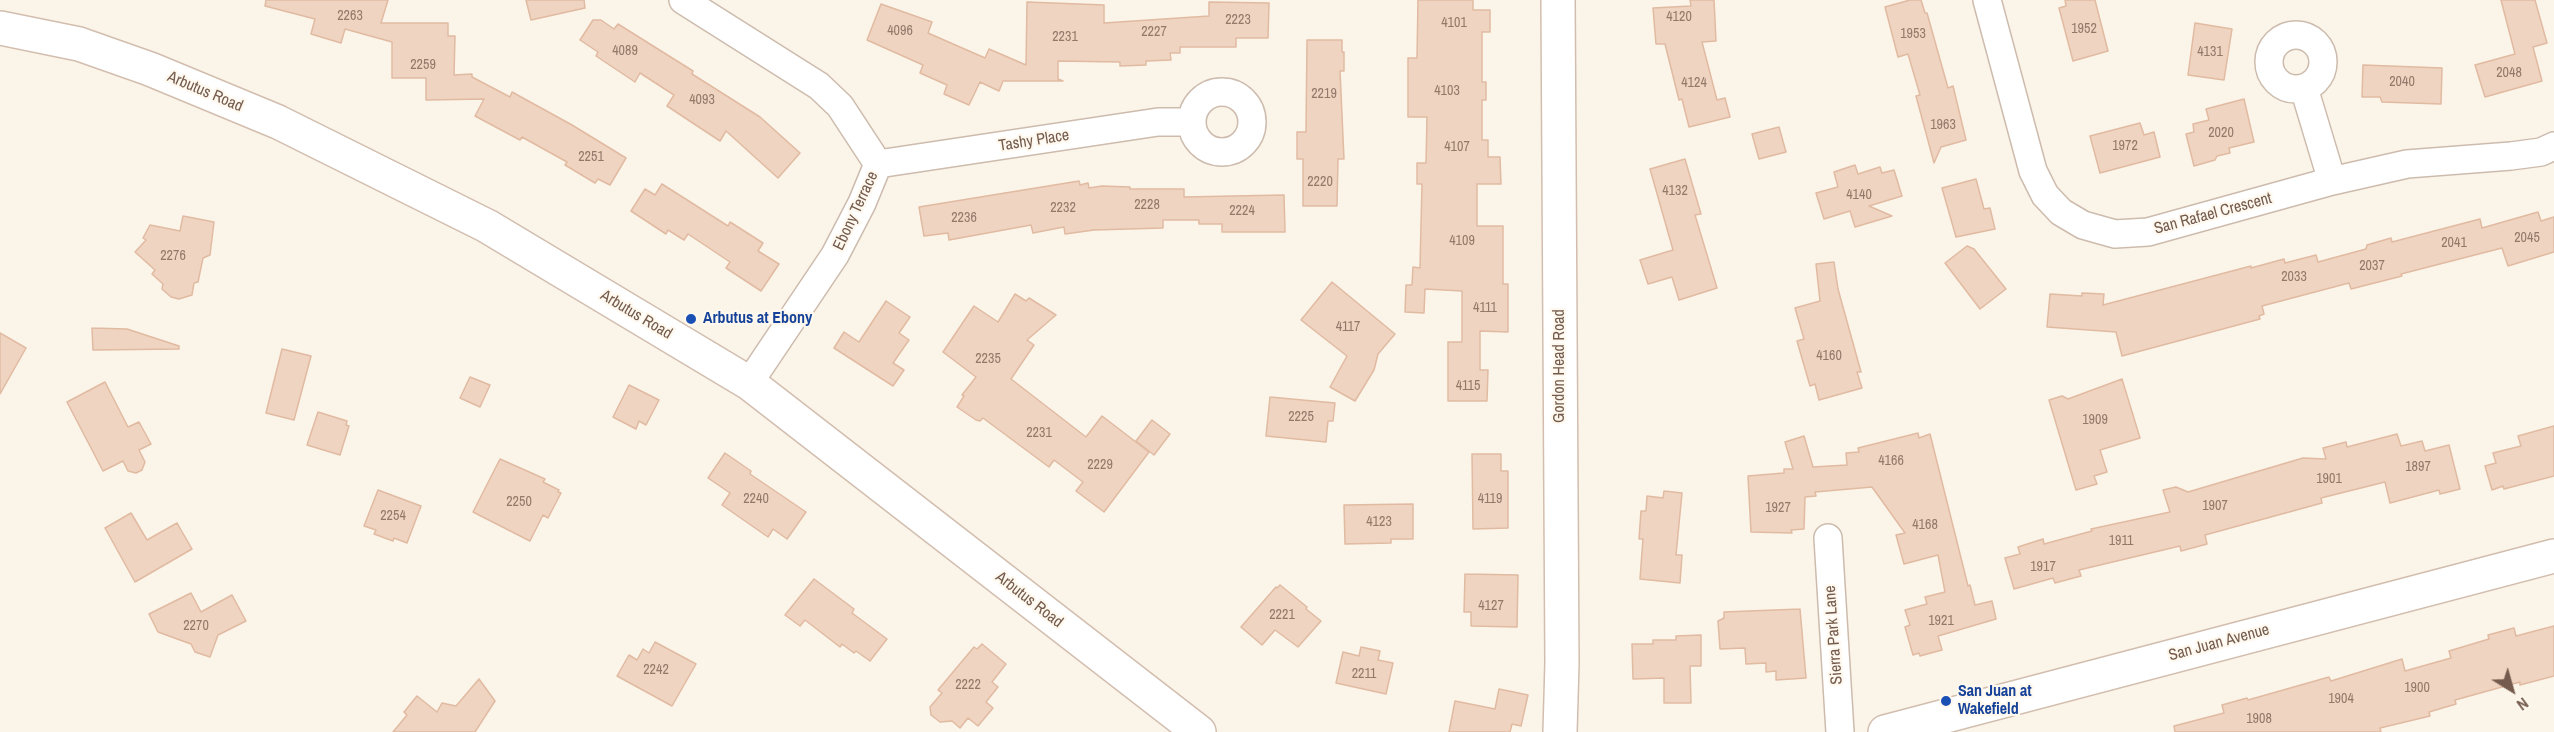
<!DOCTYPE html>
<style>
body{margin:0}
#map{position:relative;width:2554px;height:732px;overflow:hidden;background:#fbf4e8;font-family:"Archivo Narrow",sans-serif}
canvas{display:block}
.north{position:absolute;left:2482px;top:660px;width:60px;height:60px;-webkit-text-stroke:4px #fef8ee;paint-order:stroke;rotate:143deg;font-size:16px;font-weight:700;line-height:24px;text-align:center;color:#745b4d}
.north::after{content:'';display:block;margin:auto;width:21px;height:27px;background:#745b4d;clip-path:polygon(50% 0,100% 100%,50% 72%,0 100%)}
</style>
<div id="map">
<canvas width="2554" height="732"></canvas>
<div class="north">N</div>
</div>
<script>
const g = document.querySelector('canvas').getContext('2d');
g.lineJoin = 'round';
function fillPath(path, color) { g.fillStyle = color; g.fill(path, 'evenodd'); }
const toPath = rows => new Path2D(rows.map(r => 'M' + r).join(''));
function stroke(path, color, width, dash) { g.strokeStyle = color; g.lineWidth = width; g.lineCap = dash ? 'butt' : 'round'; g.setLineDash(dash || []); g.stroke(path); }
function label(font, color, halo, rows, align = 'center') {
  g.font = font + ' "Archivo Narrow",sans-serif'; g.lineWidth = 4.5; g.setLineDash([]); g.textBaseline = 'middle'; g.strokeStyle = halo; g.fillStyle = color; for (const [text, x, y, turn = 0] of rows) {
    g.save(); g.translate(x, y); g.rotate((+turn || 0) * Math.PI / 180); g.textAlign = isNaN(turn) ? turn : align; if (halo) g.strokeText(text, 0, 0); g.fillText(text, 0, 0); g.restore();
  }
}
const building = toPath([
 [266,0,388,0,381,23,448,23,448,36,455,36,454,75,472,74,472,77,510,97,512,92,572,125,626,158,610,185,598,179,595,183,565,165,567,162,522,137,520,140,475,116,484,99,426,100,426,78,392,78,392,42,345,29,341,43,311,34,315,19,265,6,266,0],
 [526,0,584,0,585,8,531,20,526,0],
 [1418,0,1473,0,1473,10,1490,10,1490,32,1482,32,1482,82,1486,82,1486,100,1482,100,1482,140,1488,140,1488,157,1500,157,1501,184,1477,184,1477,226,1503,226,1503,284,1508,284,1508,332,1480,331,1480,370,1488,370,1487,401,1448,401,1448,342,1462,342,1462,291,1425,289,1424,313,1405,312,1406,285,1412,285,1413,267,1420,268,1422,184,1417,184,1417,163,1426,163,1427,117,1408,117,1408,58,1417,58,1418,0],
 [1690,0,1714,0,1716,41,1702,42,1717,100,1725,98,1730,117,1689,127,1682,99,1679,100,1665,44,1656,44,1653,8,1691,6,1690,0],
 [1910,0,1921,0,1925,13,1927,13,1948,88,1953,86,1966,140,1941,147,1934,163,1916,96,1920,95,1908,54,1898,57,1885,7,1910,0],
 [2065,0,2095,0,2108,51,2073,61,2059,8,2066,6,2065,0],
 [2501,0,2535,0,2547,43,2533,47,2542,81,2485,97,2475,65,2515,54,2501,0],
 [1027,2,1104,5,1104,23,1209,16,1209,2,1269,3,1268,38,1236,38,1236,47,1180,47,1180,53,1170,53,1171,60,1146,61,1146,65,1120,66,1120,62,1058,61,1058,79,1063,81,1003,81,999,91,980,82,969,105,944,94,947,85,920,73,923,65,867,40,881,4,932,22,928,33,985,58,989,49,1026,65,1027,2],
 [593,20,601,20,614,29,618,24,693,71,692,74,760,117,800,153,778,178,726,131,720,141,667,106,674,95,640,73,635,82,596,56,598,52,580,40,593,20],
 [2195,23,2232,29,2224,80,2188,75,2195,23],
 [1307,40,1342,40,1342,52,1344,52,1344,71,1340,71,1344,159,1338,159,1337,206,1303,206,1303,159,1297,159,1297,132,1306,132,1307,40],
 [2363,65,2442,68,2441,104,2382,102,2380,97,2362,97,2363,65],
 [2244,99,2254,142,2229,148,2230,153,2217,156,2215,160,2194,166,2186,134,2194,132,2193,124,2209,120,2206,109,2244,99],
 [2140,123,2144,135,2154,132,2160,157,2100,173,2090,136,2140,123],
 [1779,127,1786,152,1759,159,1752,134,1779,127],
 [1685,159,1701,214,1695,215,1717,288,1679,300,1672,277,1648,284,1640,260,1673,250,1650,169,1685,159],
 [1855,165,1858,174,1880,167,1882,173,1894,170,1902,196,1869,206,1892,216,1855,227,1850,211,1824,219,1816,193,1838,187,1834,172,1855,165],
 [1976,179,1984,209,1990,208,1995,229,1956,237,1942,188,1976,179],
 [1079,181,1080,185,1088,183,1089,188,1102,186,1130,187,1130,189,1184,189,1184,197,1284,195,1285,232,1222,232,1222,224,1199,224,1199,220,1163,220,1163,228,1094,230,1065,234,1064,227,1033,233,1031,225,949,240,948,233,924,236,919,207,1079,181],
 [662,184,728,226,730,222,763,243,758,251,779,264,761,291,726,268,730,262,688,234,684,240,668,230,666,234,631,211,645,189,655,195,662,184],
 [2538,212,2541,221,2554,217,2554,252,2508,266,2502,248,2401,274,2402,276,2351,289,2349,283,2262,306,2264,314,2259,316,2260,319,2122,356,2116,332,2047,327,2050,294,2082,296,2082,293,2104,294,2103,305,2251,266,2251,268,2284,259,2285,263,2316,255,2318,262,2366,249,2367,245,2391,238,2392,242,2480,219,2482,228,2538,212],
 [183,216,214,222,210,255,203,258,198,282,194,283,192,295,179,299,171,297,162,289,163,284,152,274,155,270,135,252,146,240,143,238,150,225,180,231,183,216],
 [1967,246,1974,249,2006,289,1980,309,1945,263,1967,246],
 [1834,262,1838,289,1861,372,1857,372,1862,388,1819,400,1815,384,1810,386,1797,341,1804,339,1795,308,1820,301,1816,264,1834,262],
 [1332,282,1395,334,1378,354,1374,370,1355,401,1330,387,1347,356,1301,320,1332,282],
 [1015,294,1026,301,1029,298,1056,315,1027,340,1034,345,1011,379,1086,437,1102,416,1149,452,1104,512,1076,491,1083,482,1054,460,1049,467,983,418,980,421,976,420,957,407,964,396,962,395,976,377,943,352,974,306,998,322,1015,294],
 [886,301,910,317,899,333,909,340,893,363,904,370,893,386,834,348,844,332,859,342,886,301],
 [92,328,127,329,179,346,179,349,93,350,92,328],
 [0,333,26,348,0,394,0,333],
 [282,349,311,356,294,420,266,413,282,349],
 [470,377,490,385,480,407,460,398,470,377],
 [2122,379,2140,438,2100,450,2107,472,2094,476,2097,484,2076,490,2049,400,2062,396,2068,399,2122,379],
 [105,382,128,427,139,422,151,444,139,450,145,462,142,470,136,473,128,471,123,461,103,471,67,402,105,382],
 [629,385,659,400,646,425,639,421,636,429,613,417,629,385],
 [1270,397,1335,403,1333,421,1328,421,1326,442,1266,436,1270,397],
 [318,412,347,421,346,425,349,426,340,455,307,445,318,412],
 [1152,420,1170,434,1154,455,1136,441,1152,420],
 [2554,426,2554,476,2504,489,2503,486,2492,490,2485,466,2496,463,2493,453,2521,446,2518,436,2554,426],
 [1918,433,1919,438,1930,434,1968,586,1970,585,1975,605,1992,601,1996,619,1938,636,1942,650,1920,656,1919,653,1913,655,1905,627,1910,625,1905,610,1927,604,1925,597,1945,592,1938,555,1904,564,1896,535,1905,533,1872,487,1815,492,1816,496,1805,497,1804,529,1791,530,1792,533,1751,532,1748,476,1784,473,1784,469,1793,469,1785,442,1804,436,1813,467,1847,465,1846,453,1859,452,1858,448,1918,433],
 [2397,434,2401,446,2422,441,2425,451,2449,445,2460,489,2440,494,2439,490,2390,503,2385,482,2321,498,2322,503,2205,535,2207,544,2181,551,2180,546,2079,570,2081,576,2055,583,2053,578,2014,589,2005,558,2020,554,2018,547,2043,539,2044,544,2092,531,2091,529,2170,512,2163,490,2176,487,2188,492,2303,458,2326,459,2323,448,2346,442,2347,447,2397,434],
 [725,453,751,471,750,474,806,512,787,539,773,529,768,537,722,505,730,493,708,478,725,453],
 [1472,454,1501,454,1501,471,1508,471,1508,528,1473,529,1472,454],
 [500,459,545,479,543,482,559,490,558,492,561,493,548,518,543,515,530,541,473,512,500,459],
 [378,490,421,506,407,543,394,538,393,541,374,534,376,530,364,526,378,490],
 [1664,491,1682,493,1676,555,1682,555,1680,583,1640,579,1643,539,1639,539,1641,511,1646,511,1647,496,1663,498,1664,491],
 [1413,504,1413,539,1391,539,1391,543,1345,544,1344,505,1413,504],
 [131,513,147,540,177,523,192,549,135,582,105,528,131,513],
 [1465,574,1518,575,1517,627,1471,626,1471,612,1464,612,1465,574],
 [814,579,854,609,852,613,887,639,870,661,856,651,854,653,842,644,840,647,805,620,800,626,785,615,814,579],
 [1280,585,1307,607,1306,609,1321,621,1298,647,1275,630,1262,645,1241,627,1276,587,1277,588,1280,585],
 [191,593,201,612,232,595,246,621,218,635,210,657,195,652,191,644,158,632,149,614,191,593],
 [1800,609,1806,678,1776,680,1776,671,1766,672,1766,663,1746,664,1745,648,1720,649,1718,621,1724,618,1724,612,1800,609],
 [2554,626,2554,676,2520,685,2520,682,2455,700,2456,704,2429,712,2430,716,2380,728,2381,732,2175,732,2174,726,2224,713,2222,705,2247,698,2248,700,2329,677,2331,681,2402,659,2405,671,2451,658,2449,651,2489,639,2488,635,2514,628,2516,636,2554,626],
 [1701,635,1701,666,1690,666,1691,703,1664,703,1664,678,1633,679,1632,644,1653,644,1653,640,1676,640,1676,636,1701,635],
 [655,642,696,664,672,706,617,676,629,655,637,660,643,649,649,653,655,642],
 [982,644,1006,664,992,682,998,687,986,702,993,708,978,726,968,718,960,728,952,721,940,722,931,715,930,707,942,693,938,690,974,647,977,649,982,644],
 [1361,647,1380,651,1378,660,1393,663,1386,694,1336,683,1343,652,1359,656,1361,647],
 [479,679,495,701,475,732,393,732,407,715,404,712,417,696,437,712,442,703,456,706,479,679],
 [1499,689,1528,695,1521,726,1512,724,1510,732,1449,732,1455,701,1495,709,1499,689]
]);
fillPath(building, '#efd4c1');
stroke(building, '#e1baa2', 1.5);
const street = toPath([
 [683,0,819,86,840,106,878,164,862,203,835,255,749,383],
 [1987,0,2033,171,2045,195,2061,212,2083,225,2115,234,2148,232,2332,181,2407,164,2511,156,2541,152,2554,146],
 '2269 62a27 27 0 1 1 54 0a27 27 0 1 1-54 0Z',
 [2304,88,2332,181],
 '1192 122a30 30 0 1 1 60 0a30 30 0 1 1-60 0Z',
 [878,164,1158,122,1191,122],
 [1828,538,1840,732]
]);
const secondary = toPath([
 [1558,0,1562,663,1560,732],
 [0,28,79,44,150,69,278,122,487,226,749,383,1199,732],
 [1885,732,2554,556]
]);
stroke(street, '#cdbcae', 30);
stroke(secondary, '#d2beaf', 36);
stroke(street, '#fff', 27);
stroke(secondary, '#fff', 33);
for (const [x, y, r, color] of [
 [691,319,6,"#1a4fb4"],
 [1946,701,6,"#1a4fb4"]
]) { const dot = new Path2D(); dot.arc(x, y, r, 0, 2 * Math.PI); g.fillStyle = color; g.fill(dot); stroke(dot, '#fef8ee', 2); }
label('14px', '#93796a', null, [
 ["2263",350,16],
 ["4120",1679,17],
 ["2223",1238,20],
 ["4101",1454,23],
 ["1952",2084,29],
 ["4096",900,31],
 ["2227",1154,32],
 ["1953",1913,34],
 ["2231",1065,37],
 ["4089",625,51],
 ["4131",2210,52],
 ["2259",423,65],
 ["2048",2509,73],
 ["2040",2402,82],
 ["4124",1694,83],
 ["4103",1447,91],
 ["2219",1324,94],
 ["4093",702,100],
 ["1963",1943,125],
 ["2020",2221,133],
 ["1972",2125,146],
 ["4107",1457,147],
 ["2251",591,157],
 ["2220",1320,182],
 ["4132",1675,191],
 ["4140",1859,195],
 ["2228",1147,205],
 ["2232",1063,208],
 ["2224",1242,211],
 ["2236",964,218],
 ["2045",2527,238],
 ["4109",1462,241],
 ["2041",2454,243],
 ["2276",173,256],
 ["2037",2372,266],
 ["2033",2294,277],
 ["4111",1485,308],
 ["4117",1348,327],
 ["4160",1829,356],
 ["2235",988,359],
 ["4115",1468,386],
 ["2225",1301,417],
 ["1909",2095,420],
 ["2231",1039,433],
 ["4166",1891,461],
 ["2229",1100,465],
 ["1897",2418,467],
 ["1901",2329,479],
 ["2240",756,499],
 ["4119",1490,499],
 ["2250",519,502],
 ["1907",2215,506],
 ["1927",1778,508],
 ["2254",393,516],
 ["4123",1379,522],
 ["4168",1925,525],
 ["1911",2121,541],
 ["1917",2043,567],
 ["4127",1491,606],
 ["2221",1282,615],
 ["1921",1941,621],
 ["2270",196,626],
 ["2242",656,670],
 ["2211",1364,674],
 ["2222",968,685],
 ["1900",2417,688],
 ["1904",2341,699],
 ["1908",2259,719]
]);
label('16px', '#745b4d', '#fef8ee', [
 ["Arbutus Road",205,92,23],
 ["Tashy Place",1034,141,-9],
 ["Ebony Terrace",856,211,-65],
 ["San Rafael Crescent",2213,214,-15],
 ["Arbutus Road",636,315,31],
 ["Gordon Head Road",1560,366,-90],
 ["Arbutus Road",1029,600,38],
 ["Sierra Park Lane",1834,635,-94],
 ["San Juan Avenue",2219,643,-15]
]);
label('bold 16px', '#164399', '#fef8ee', [
 ["Arbutus at Ebony",703,319],
 ["San Juan at",1958,692],
 ["Wakefield",1958,710]
], 'left');
</script>
